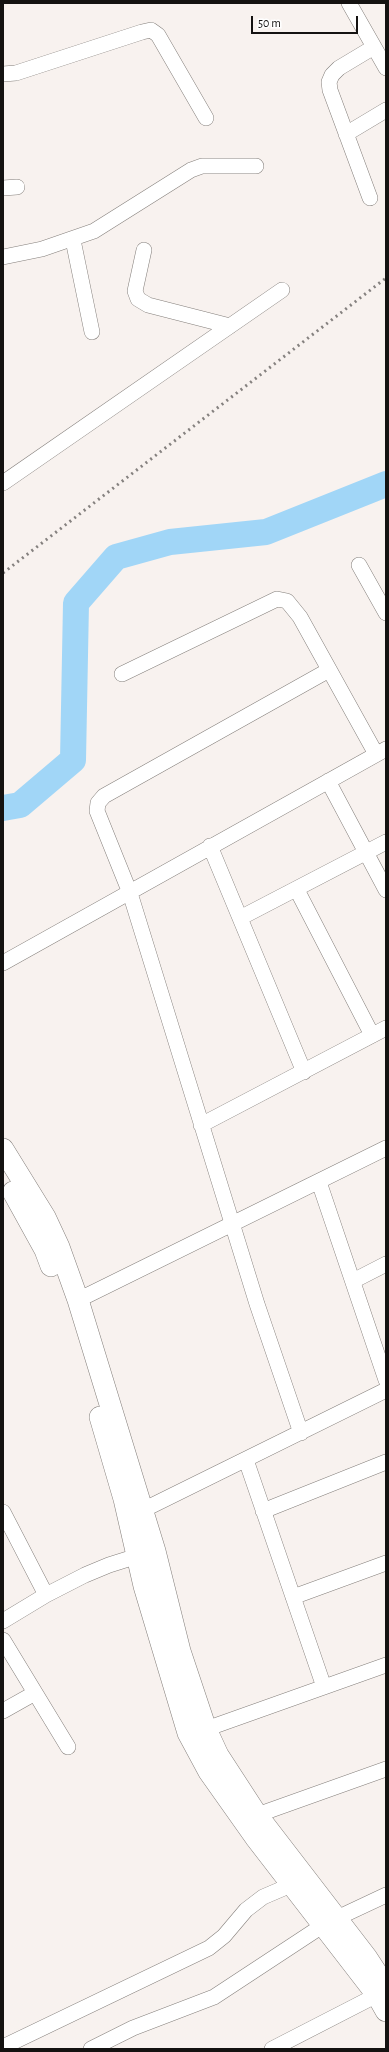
<!DOCTYPE html>
<style>
body{margin:0}
#map{position:relative;width:389px;height:2052px;overflow:hidden;background:#f8f2ef;font-family:"Alegreya Sans",sans-serif}
canvas{display:block}
.frame{position:absolute;inset:0;border:4px solid #141211;pointer-events:none}
.scale{position:absolute;left:251px;top:16px;width:107px;height:18px;box-sizing:border-box;border:2px solid #141211;border-top:0;padding-left:5px;font-size:12px;line-height:14px;white-space:nowrap;color:#141211;-webkit-text-stroke:3px #fff;paint-order:stroke}
</style>
<div id="map">
<canvas width="389" height="2052"></canvas>
<div class="frame"></div>
<div class="scale">50 m</div>
</div>
<script>
const g = document.querySelector('canvas').getContext('2d');
g.lineJoin = 'round';
const toPath = rows => new Path2D(rows.map(r => 'M' + r).join(''));
function stroke(path, color, width, dash) { g.strokeStyle = color; g.lineWidth = width; g.lineCap = dash ? 'butt' : 'round'; g.setLineDash(dash || []); g.stroke(path); }
stroke(toPath([
 [3,808,20,805,73,760,76,603,116,557,170,542,266,532,386,484]
]), '#a1d6f7', 26);
const street = toPath([
 [349,3,386,68],
 [3,74,16,73,142,32,151,30,158,35,206,118],
 [346,134,386,110],
 [3,188,17,187],
 [370,198,330,90,329,82,332,75,339,68,374,47],
 [73,240,92,332],
 [144,250,135,291,138,299,148,305,230,326],
 [3,257,42,249,94,231,191,170,202,166,256,166],
 [3,483,282,290],
 [359,565,386,613],
 [122,674,277,599,287,601,300,617,376,754],
 [328,781,386,890],
 [210,846,304,1072],
 [297,890,372,1035],
 [240,918,386,842],
 [3,963,386,749],
 [201,1125,386,1028],
 [319,1182,386,1380],
 [353,1281,386,1264],
 [78,1300,386,1148],
 [301,1433,257,1304,130,893,97,811,98,803,104,796,329,670],
 [246,1460,324,1687],
 [143,1510,386,1390],
 [263,1511,386,1462],
 [3,1512,46,1595],
 [293,1597,386,1563],
 [3,1621,46,1595,85,1575,109,1565,147,1553],
 [3,1640,68,1747],
 [3,1711,35,1693],
 [206,1729,386,1665],
 [257,1815,386,1769],
 [335,1919,386,1895],
 [3,2047,209,1948,224,1936,246,1910,263,1897,291,1885],
 [91,2049,133,2028,214,1997,322,1926],
 [272,2049,377,1995]
]);
const secondary = toPath([
 [3,1149,45,1217,59,1247,78,1300,155,1551,180,1651,206,1729,218,1755,257,1815,367,1958,386,1987],
 [13,1192,45,1250,51,1266],
 [100,1417,124,1499,144,1586,188,1733,209,1772,255,1837,377,1995,386,2011]
]);
stroke(street, '#847f7b', 16);
stroke(secondary, '#847f7b', 22);
stroke(street, '#fff', 15);
stroke(secondary, '#fff', 21);
stroke(toPath([
 [3,573,386,278]
]), '#85817f', 3, [2, 4]);
</script>
